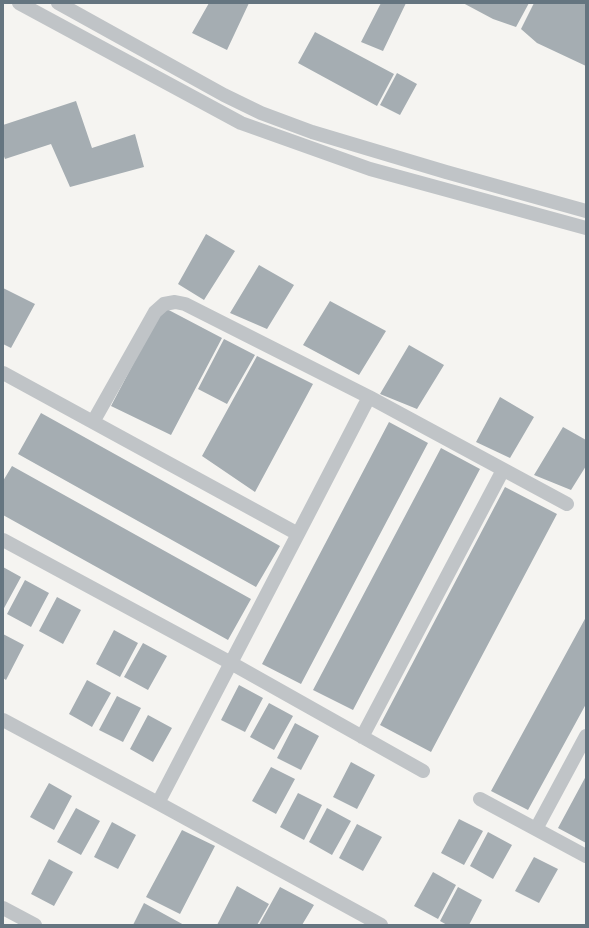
<!DOCTYPE html>
<style>
body{margin:0}
#map{position:relative;width:589px;height:928px;overflow:hidden;background:#f5f4f1;font-family:"Nunito Sans",sans-serif}
canvas{display:block}
.frame{position:absolute;inset:0;border:4px solid #657580;pointer-events:none}
</style>
<div id="map">
<canvas width="589" height="928"></canvas>
<div class="frame"></div>
</div>
<script>
const g = document.querySelector('canvas').getContext('2d');
g.lineJoin = 'round';
function fillPath(path, color) { g.fillStyle = color; g.fill(path, 'evenodd'); }
const toPath = rows => new Path2D(rows.map(r => 'M' + r).join(''));
function stroke(path, color, width, dash) { g.strokeStyle = color; g.lineWidth = width; g.lineCap = dash ? 'butt' : 'round'; g.setLineDash(dash || []); g.stroke(path); }
fillPath(toPath([
 [209,3,249,3,227,50,192,33],
 [381,3,406,3,383,51,361,42],
 [463,3,529,3,516,27,493,19],
 [534,3,586,3,586,66,537,43,521,29],
 [315,32,394,74,377,106,298,63],
 [397,73,417,84,400,115,380,105],
 [76,101,92,148,135,134,144,167,70,187,51,144,5,159,3,154,3,125],
 [206,234,235,251,204,300,178,284],
 [259,265,294,285,267,329,230,313],
 [3,288,35,304,11,348,3,344],
 [330,301,386,331,359,375,303,345],
 [163,307,222,338,171,435,111,406],
 [224,339,255,355,227,404,198,389],
 [409,345,444,365,417,409,380,394],
 [257,356,313,384,255,492,202,456],
 [500,397,534,417,510,458,476,442],
 [41,413,280,546,256,587,18,454],
 [389,422,428,443,301,684,262,664],
 [563,427,586,440,586,466,571,490,534,475],
 [441,448,480,469,353,710,313,690],
 [12,466,251,599,228,640,3,515,3,481],
 [505,487,557,514,431,752,380,725],
 [3,567,21,577,3,610],
 [25,580,49,593,31,627,7,614],
 [57,597,81,610,63,644,39,631],
 [586,617,586,704,528,810,491,791],
 [114,630,138,643,120,677,96,664],
 [3,634,24,645,6,680,3,678],
 [143,643,167,656,148,690,124,677],
 [87,680,111,693,92,727,69,714],
 [239,685,263,698,245,732,221,720],
 [117,696,141,708,123,742,99,730],
 [269,703,293,716,274,750,250,737],
 [148,715,172,728,153,762,130,749],
 [295,723,319,736,301,770,277,758],
 [351,762,375,775,357,809,333,797],
 [271,767,295,779,276,814,252,801],
 [586,776,586,843,558,828],
 [49,783,72,796,54,830,30,817],
 [298,793,322,805,304,840,280,827],
 [76,808,100,821,81,855,57,842],
 [327,808,351,821,332,855,309,842],
 [459,819,483,831,464,865,441,853],
 [112,822,136,835,118,869,94,857],
 [357,824,382,837,363,871,339,858],
 [182,830,215,846,180,914,146,897],
 [488,832,512,845,493,879,470,866],
 [534,857,558,869,539,903,515,891],
 [49,859,73,872,54,906,31,894],
 [433,872,456,885,438,919,414,906],
 [237,886,269,904,257,925,217,925],
 [280,887,314,905,302,925,259,925],
 [458,887,482,900,469,925,447,925,440,921],
 [144,903,184,925,133,925]
]), '#a5adb2');
stroke(toPath([
 [19,3,241,123,370,169,586,228],
 [58,3,224,95,261,113,312,132,446,172,586,211],
 [3,373,298,534,158,803],
 [93,422,155,312,164,304,175,302,185,304,369,397,567,504],
 [298,534,369,397],
 [3,540,231,663,423,771],
 [3,720,158,803,381,925],
 [362,737,503,470],
 [480,799,586,856],
 [536,829,586,736],
 [3,908,35,925]
]), '#c0c4c7', 14);
</script>
